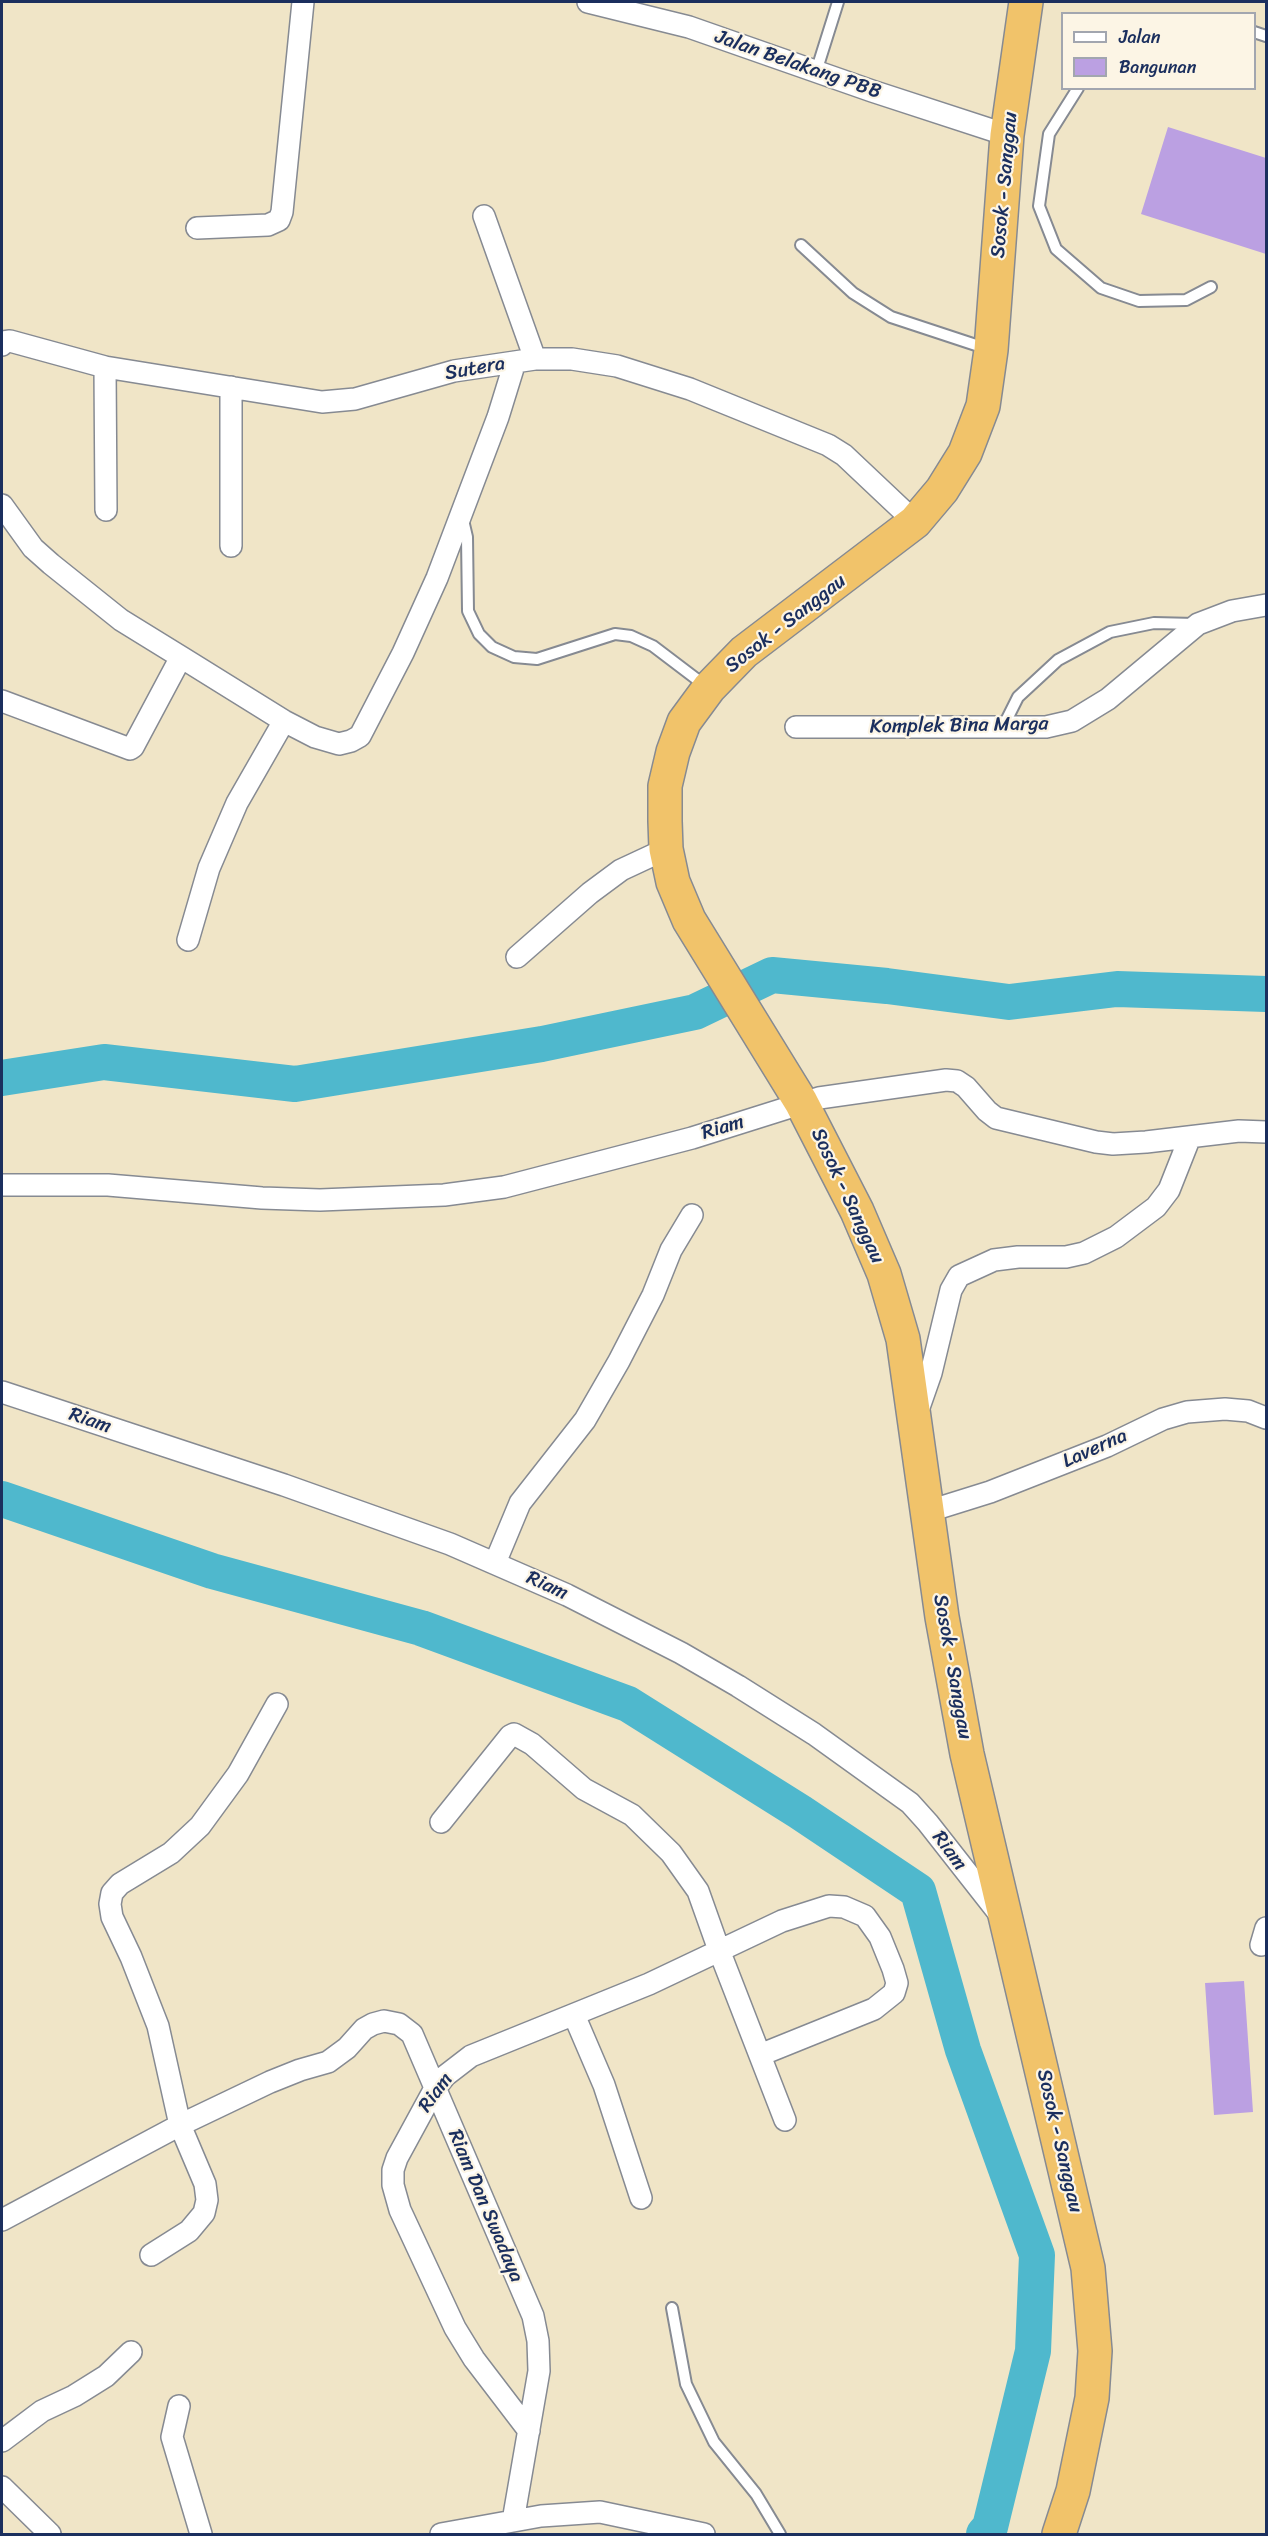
<!DOCTYPE html>
<style>
body{margin:0}
#map{position:relative;width:1268px;height:2536px;overflow:hidden;background:#f0e5c7;font-family:Sriracha,sans-serif}
canvas{display:block}
.frame{position:absolute;inset:0;border:3px solid #1b2f5e;pointer-events:none}
.legend{position:absolute;left:1061px;top:12px;width:195px;height:78px;box-sizing:border-box;background:#fcf5e5;border:2px solid #a2a6af;margin:0;padding:8px 10px;list-style:none;font-size:18px;color:#1b2f5e}
.legend li{display:flex;align-items:center;gap:12px;height:30px}
.legend b{width:30px;border:2px solid #a2a6af}
</style>
<div id="map">
<canvas width="1268" height="2536"></canvas>
<div class="frame"></div>
<ul class="legend">
<li><b style="height:8px;background:#fff"></b>Jalan</li>
<li><b style="height:16px;background:#bba0e2"></b>Bangunan</li>
</ul>
</div>
<script>
const g = document.querySelector('canvas').getContext('2d');
g.lineJoin = 'round';
const toPath = rows => new Path2D(rows.map(r => 'M' + r).join(''));
function stroke(path, color, width, dash) { g.strokeStyle = color; g.lineWidth = width; g.lineCap = dash ? 'butt' : 'round'; g.setLineDash(dash || []); g.stroke(path); }
function fillPath(path, color) { g.fillStyle = color; g.fill(path, 'evenodd'); }
function label(font, color, halo, rows, align = 'center') {
  g.font = font + ' Sriracha,sans-serif'; g.lineWidth = 4.5; g.setLineDash([]); g.textBaseline = 'middle'; g.strokeStyle = halo; g.fillStyle = color; for (const [text, x, y, turn = 0] of rows) {
    g.save(); g.translate(x, y); g.rotate((+turn || 0) * Math.PI / 180); g.textAlign = isNaN(turn) ? turn : align; if (halo) g.strokeText(text, 0, 0); g.fillText(text, 0, 0); g.restore();
  }
}
stroke(toPath([
 [2,1078,104,1062,295,1084,542,1044,695,1012,772,975,887,986,1009,1002,1117,989,1266,994],
 [2,1499,212,1571,421,1628,628,1704,800,1812,918,1891,963,2050,1037,2255,1033,2351,990,2527,984,2534]
]), '#4fb8cd', 36);
fillPath(toPath([
 [1168,127,1266,158,1266,254,1141,214],
 [1244,1981,1253,2112,1214,2115,1205,1983]
]), '#bba0e2');
const service = toPath([
 [1254,32,1266,36],
 [816,72,838,2],
 [1078,88,1049,134,1039,206,1056,249,1101,288,1139,301,1186,300,1211,287],
 [801,245,853,293,891,317,988,349],
 [463,520,467,537,468,611,479,634,492,647,514,657,537,659,615,634,631,636,653,646,707,687],
 [1003,727,1018,697,1058,660,1110,632,1154,623,1195,624],
 [672,2308,686,2384,714,2442,756,2494,780,2534]
]);
const minor = toPath([
 [588,2,689,27,872,91,1007,135],
 [484,216,535,359],
 [197,228,268,225,279,220,282,212,303,2],
 [2,345,3,342,10,341,105,367,322,402,355,399,454,371,535,359,572,359,617,366,690,389,828,445,844,455,915,522],
 [105,367,106,510],
 [231,387,231,546],
 [2,505,33,548,51,564,121,620,181,657],
 [2,701,130,749,133,747,181,657,284,721,315,737,339,744,351,741,360,736,403,653,437,578,498,417,515,362],
 [796,727,1046,727,1072,721,1108,699,1198,624,1232,611,1266,605],
 [188,940,209,868,237,803,284,721],
 [517,957,590,893,621,870,666,849],
 [2,1185,108,1185,262,1198,320,1200,444,1195,504,1187,692,1138,819,1098,946,1080,957,1081,966,1087,987,1111,996,1118,1096,1142,1113,1144,1146,1142,1239,1131,1266,1132],
 [2,1392,284,1485,450,1544,567,1595,681,1653,738,1686,814,1734,910,1803,928,1823,1001,1916],
 [917,1413,931,1373,951,1290,959,1276,994,1260,1018,1257,1066,1257,1084,1253,1116,1237,1156,1207,1169,1190,1190,1137],
 [926,1512,990,1492,1107,1446,1163,1419,1187,1412,1225,1409,1248,1411,1266,1418],
 [495,1563,520,1503,585,1420,619,1361,653,1295,671,1250,692,1215],
 [441,1822,510,1736,514,1734,532,1744,584,1789,632,1815,671,1853,698,1891,719,1950,785,2120],
 [1261,1945,1266,1928],
 [574,2015,604,2085,641,2198],
 [2,2220,180,2125,270,2082,300,2070,328,2062,347,2048,364,2029,373,2024,384,2021,399,2024,412,2034,533,2316,538,2341,539,2371,513,2521],
 [151,2255,189,2231,204,2213,207,2200,205,2184,180,2125,158,2026,131,1957,112,1917,110,1904,112,1893,120,1884,171,1853,200,1826,238,1774,277,1704],
 [179,2406,172,2437,201,2534],
 [529,2431,474,2359,455,2328,400,2210,393,2185,393,2170,397,2158,434,2090,445,2076,471,2056,649,1984,782,1921,829,1906,844,1907,865,1916,880,1937,893,1969,897,1983,894,1993,874,2009,760,2055],
 [2,2441,42,2411,74,2396,106,2376,131,2352],
 [2,2487,50,2534],
 [441,2534,541,2516,600,2512,704,2534]
]);
const trunk = toPath([
 [1026,2,1007,135,991,350,983,406,965,453,942,490,915,522,744,652,709,688,684,722,673,752,665,786,665,821,666,849,673,882,689,920,801,1102,857,1211,884,1274,903,1339,942,1617,967,1754,1088,2268,1095,2351,1092,2398,1073,2491,1059,2534]
]);
stroke(service, '#868a92', 14);
stroke(minor, '#868a92', 24);
stroke(trunk, '#868a92', 36);
stroke(service, '#fff', 10);
stroke(minor, '#fff', 21);
stroke(trunk, '#f1c36a', 33);
label('20px', '#1b2f5e', '#fcf5e5', [
 ["Jalan Belakang PBB",798,65,19],
 ["Sosok - Sanggau",1005,185,-85],
 ["Sutera",475,369,-10],
 ["Sosok - Sanggau",786,624,-38],
 ["Komplek Bina Marga",959,726,-1],
 ["Riam",723,1128,-17],
 ["Sosok - Sanggau",847,1196,65],
 ["Riam",90,1421,18],
 ["Laverna",1095,1449,-24],
 ["Riam",547,1586,24],
 ["Sosok - Sanggau",952,1667,80],
 ["Riam",949,1851,53],
 ["Riam",436,2093,-54],
 ["Sosok - Sanggau",1059,2141,77],
 ["Riam Dan Swadaya",485,2206,67]
]);
</script>
